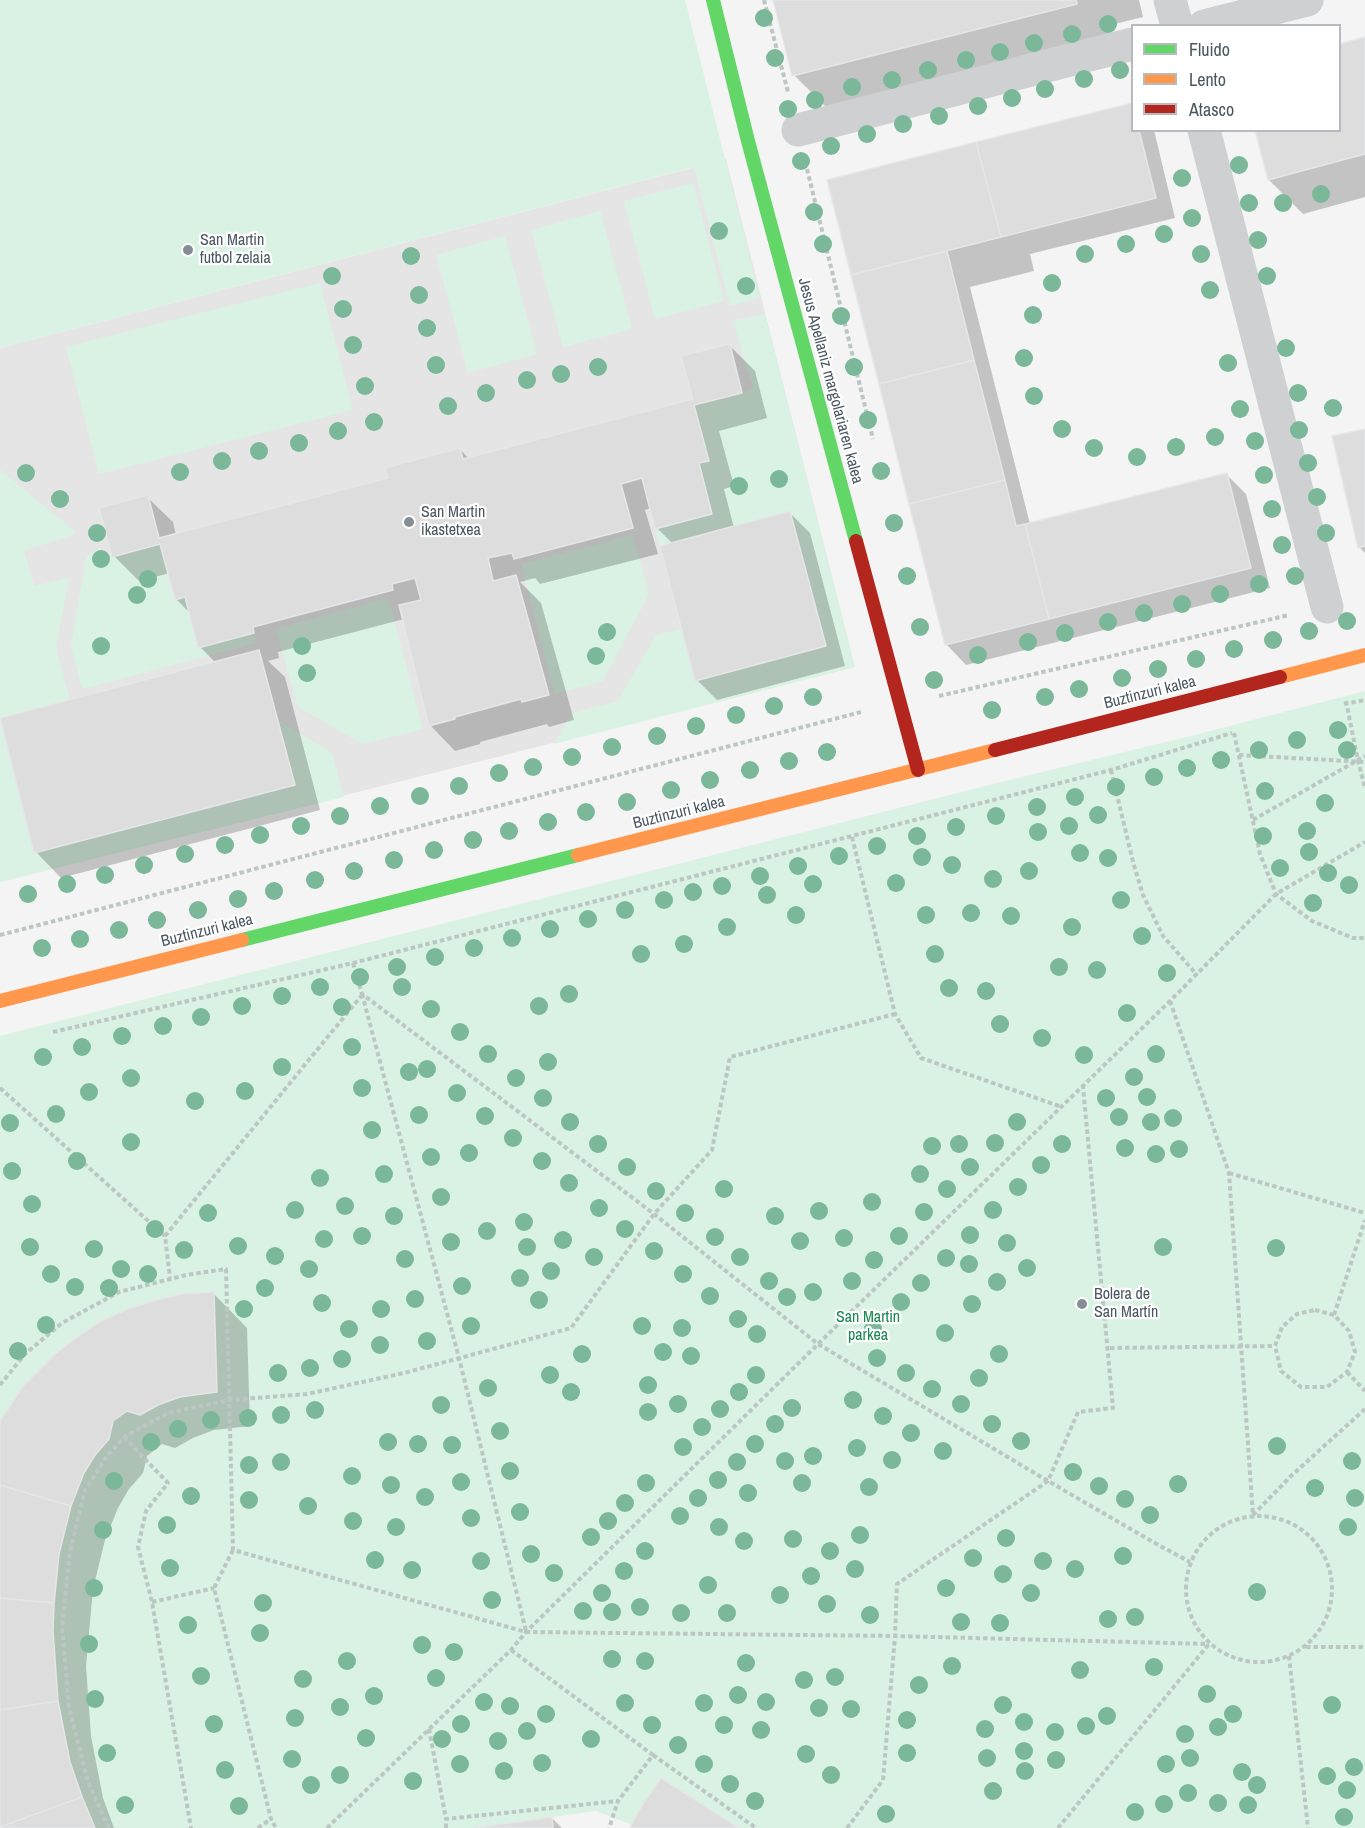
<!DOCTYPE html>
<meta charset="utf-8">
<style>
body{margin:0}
#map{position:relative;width:1365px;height:1828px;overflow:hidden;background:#f4f4f4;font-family:"Archivo Narrow",sans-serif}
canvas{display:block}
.legend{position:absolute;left:1131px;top:24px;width:210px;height:108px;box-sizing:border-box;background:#fff;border:2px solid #b7bbc0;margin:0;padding:8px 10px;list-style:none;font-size:18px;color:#4a5661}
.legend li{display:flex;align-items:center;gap:12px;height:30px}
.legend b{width:30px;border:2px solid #b7bbc0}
</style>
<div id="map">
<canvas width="1365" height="1828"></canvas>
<ul class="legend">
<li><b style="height:8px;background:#63d668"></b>Fluido</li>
<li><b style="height:8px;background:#ff974d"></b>Lento</li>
<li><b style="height:8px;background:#b3261e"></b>Atasco</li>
</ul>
</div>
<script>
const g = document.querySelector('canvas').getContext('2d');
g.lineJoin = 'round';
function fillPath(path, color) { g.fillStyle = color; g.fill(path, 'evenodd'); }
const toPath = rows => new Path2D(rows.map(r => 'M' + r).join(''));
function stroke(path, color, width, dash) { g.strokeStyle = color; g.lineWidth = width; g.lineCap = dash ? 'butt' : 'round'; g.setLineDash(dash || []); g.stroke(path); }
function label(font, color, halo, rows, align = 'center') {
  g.font = font + ' "Archivo Narrow",sans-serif'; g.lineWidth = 4.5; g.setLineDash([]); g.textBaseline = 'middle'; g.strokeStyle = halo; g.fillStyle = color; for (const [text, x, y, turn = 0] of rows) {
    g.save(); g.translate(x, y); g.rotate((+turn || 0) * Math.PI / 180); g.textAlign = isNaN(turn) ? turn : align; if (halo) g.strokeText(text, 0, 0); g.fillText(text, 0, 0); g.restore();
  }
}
fillPath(toPath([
 [726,159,855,667,0,882,0,348]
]), '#e6e5e6');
fillPath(toPath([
 [0,0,685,0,760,298,730,306,694,167,0,348],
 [693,183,724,301,655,319,624,201],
 [600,211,632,329,563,347,531,230],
 [505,236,537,354,468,373,436,255],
 [320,283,353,410,99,474,66,347],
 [765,314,855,667,554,744,572,713,618,701,656,635,681,629,696,680,826,646,790,511,660,546,655,529,712,514,699,463,709,460,694,405,742,393,753,388,733,321],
 [0,470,75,531,74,535,24,550,34,586,69,578,56,648,70,700,0,718],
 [633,535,649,594,603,681,554,694,521,564],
 [160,544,175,600,185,597,198,648,254,633,256,643,82,689,71,647,86,557,99,548,112,557],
 [388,598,423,729,362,744,298,707,276,629],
 [1365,691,1365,1828,739,1828,661,1778,639,1810,640,1828,596,1811,474,1828,95,1828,70,1762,58,1701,53,1631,59,1554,71,1506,84,1473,95,1455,109,1439,113,1421,127,1411,158,1405,180,1397,217,1391,214,1292,182,1294,156,1300,128,1309,101,1321,81,1334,54,1355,23,1386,0,1421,0,1036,1009,780,1187,737],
 [278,720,332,753,344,797,0,882,0,722,35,853,295,785]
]), '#d9f2e3');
fillPath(toPath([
 [774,0,1139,0,1143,17,1107,26,1110,38,828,109,794,75],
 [1365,39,1365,197,1303,214,1269,180,1340,130,1340,45],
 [1132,105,1132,130,1154,130,1175,218,1030,254,1034,271,970,287,1030,524,1226,474,1246,494,1270,588,966,665,947,645,829,181],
 [729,345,755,371,767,418,719,431,734,486,724,489,734,528,790,513,810,533,845,666,717,700,697,680,673,544,657,528,651,508,645,510,658,554,540,584,535,578,520,582,541,603,574,720,549,727,547,724,480,742,480,744,455,751,430,725,404,619,278,652,279,658,268,661,285,677,320,810,61,878,36,852,216,663,200,647,191,614,176,599,170,573,139,581,114,556,147,497,173,522,176,535,390,479,460,449,469,459,694,400],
 [1365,431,1365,553,1359,547],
 [213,1293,247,1328,250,1426,214,1430,193,1438,175,1448,162,1444,147,1456,143,1473,129,1489,118,1508,105,1540,93,1589,86,1666,91,1736,103,1798,114,1828,0,1828,0,1423],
 [552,1818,562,1828,485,1828]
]), '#0003');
const building = toPath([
 [773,0,1076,0,1077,4,792,76,773,0],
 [1365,37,1365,154,1268,180,1255,130,1340,130,1340,44,1365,37],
 [1132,103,1132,130,1139,130,1156,198,1001,237,976,142,1132,103],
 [976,142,1001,237,851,275,827,180,976,142],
 [947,251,974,360,879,384,851,275,947,251],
 [730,344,742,393,694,405,709,461,699,463,712,514,655,529,642,478,621,484,633,528,514,559,512,553,488,558,493,581,516,575,549,695,522,702,521,699,455,717,455,719,429,726,399,605,421,600,415,578,392,584,393,590,253,627,254,633,198,648,185,597,175,600,160,544,112,557,99,508,148,495,159,538,388,478,385,468,460,448,463,459,693,399,681,356,730,344],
 [974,360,1005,480,909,504,879,384,974,360],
 [1365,429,1365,546,1358,548,1332,436,1365,429],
 [1227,473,1251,568,1049,619,1025,524,1227,473],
 [1005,480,1016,526,1025,524,1049,619,945,645,909,504,1005,480],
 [790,511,826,646,695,681,660,546,790,511],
 [259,650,295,785,34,853,0,718,259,650],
 [214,1292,217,1392,180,1397,158,1405,140,1415,127,1411,113,1421,109,1439,95,1455,84,1473,71,1506,0,1485,0,1421,23,1386,54,1355,81,1334,101,1321,128,1309,156,1300,182,1294,214,1292],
 [0,1485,71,1506,59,1554,54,1603,0,1598,0,1485],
 [0,1598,54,1603,53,1631,58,1701,0,1710,0,1598],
 [58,1701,70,1762,82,1797,0,1827,0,1710,58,1701],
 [661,1778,739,1828,630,1828,639,1810,661,1778],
 [82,1797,95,1828,0,1828,0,1827,82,1797],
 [552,1817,553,1828,474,1828,552,1817]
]);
fillPath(building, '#ddddde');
stroke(building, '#e5e6e7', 1.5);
stroke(toPath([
 [764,0,788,92],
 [807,169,873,439],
 [939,696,1289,615],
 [1346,701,1358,761,1365,788],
 [1344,704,1365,700],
 [1234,733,1260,854,1276,894,1312,921,1353,938,1365,938],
 [1239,755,1365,762],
 [1111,770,1133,862,1143,895,1163,936,1197,975],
 [1253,820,1365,756],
 [852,837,895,1014,921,1058,1062,1107],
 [0,935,861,712],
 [353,963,362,994,654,1214,818,1344,1048,1481,1153,1542,1190,1562],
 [362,994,459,1358,526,1631],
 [1170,1001,1229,1173,1253,1516],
 [53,1032,353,963,1111,770,1232,733],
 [0,1088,165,1236,170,1278],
 [1229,1173,1365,1213],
 [165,1236,362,995],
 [1315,1310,1334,1315,1349,1331,1355,1352,1347,1372,1327,1387,1301,1387,1281,1371,1275,1346,1282,1327,1297,1314,1315,1310],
 [1334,1315,1365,1220],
 [1110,1348,1275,1346],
 [1347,1372,1365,1391],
 [0,1385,25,1354,62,1323,119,1292,186,1275,226,1269,233,1550,526,1632,895,1636,1209,1644],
 [124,1437,168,1483,146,1511,138,1547,152,1602,191,1828],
 [1253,1515,1291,1476,1365,1409],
 '1186 1589a73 73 0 1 1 146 0a73 73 0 1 1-146 0Z',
 [233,1550,214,1588,271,1819,276,1828],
 [152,1602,214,1588],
 [1306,1647,1365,1647],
 [511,1650,653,1755,618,1801,609,1828],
 [1289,1656,1308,1828],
 [429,1729,446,1819],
 [653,1755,756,1828],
 [109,1828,88,1782,69,1707,62,1627,70,1551,85,1490,107,1456,124,1437,168,1413,229,1400,307,1394,404,1373,571,1328,654,1214,712,1150,730,1057,895,1014],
 [258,1828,271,1819],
 [327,1828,511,1650,526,1632,818,1344,1170,1001,1276,894,1365,842],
 [446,1828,446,1819,618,1801],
 [847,1828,883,1780,895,1636,897,1584,1048,1481,1078,1412,1113,1408,1083,1087],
 [1058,1828,1209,1644]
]), '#bcc7c4', 4, [4.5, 3]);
stroke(toPath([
 [1170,0,1177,26],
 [1204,26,1307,0],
 [798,130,1132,44],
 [1204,130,1327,607]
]), '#ced0d2', 33);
stroke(toPath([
 [713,0,748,141,856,541],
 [242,940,578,855]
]), '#63d668', 14);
stroke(toPath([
 [1280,677,1365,655],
 [578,855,995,750],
 [0,1001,242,940]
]), '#ff974d', 14);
stroke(toPath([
 [856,541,918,770],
 [995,750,1280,677]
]), '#b3261e', 14);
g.fillStyle = '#7ab899';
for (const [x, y] of [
 [764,18],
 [1108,24],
 [1072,34],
 [1034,43],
 [1000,52],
 [775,58],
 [966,60],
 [928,70],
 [1120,70],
 [1084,79],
 [892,80],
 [852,87],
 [1045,89],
 [1012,98],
 [815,100],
 [978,106],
 [788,109],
 [939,116],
 [903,124],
 [867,134],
 [831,146],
 [801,161],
 [1239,165],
 [1182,178],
 [1321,194],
 [1249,203],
 [1283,203],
 [814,212],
 [1192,218],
 [719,231],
 [1164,234],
 [1258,240],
 [823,244],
 [1126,244],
 [1085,254],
 [1201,254],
 [411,256],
 [332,276],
 [1267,276],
 [1052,283],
 [746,286],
 [1210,290],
 [419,295],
 [343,309],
 [1033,315],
 [841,316],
 [427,328],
 [353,345],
 [1286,348],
 [1024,358],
 [1228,363],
 [436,365],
 [598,367],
 [854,367],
 [561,374],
 [527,380],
 [365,386],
 [486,393],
 [1298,393],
 [1034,396],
 [448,406],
 [1333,408],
 [1240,409],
 [868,420],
 [374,422],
 [1062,429],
 [1299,430],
 [338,431],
 [1215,437],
 [1255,441],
 [299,443],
 [1176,447],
 [1094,448],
 [259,451],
 [1137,457],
 [222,461],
 [1308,463],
 [881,471],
 [180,472],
 [26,473],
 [1264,475],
 [779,479],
 [739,486],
 [1317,497],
 [60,499],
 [1272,509],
 [894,523],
 [97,533],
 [1326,533],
 [1282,545],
 [101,559],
 [907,576],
 [1295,576],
 [148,579],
 [1259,584],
 [1220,594],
 [137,595],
 [1182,604],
 [1144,613],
 [1347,621],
 [1108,622],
 [920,627],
 [1309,631],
 [607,632],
 [1065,633],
 [1273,640],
 [1028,642],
 [101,646],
 [302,646],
 [1234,649],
 [978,655],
 [596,656],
 [1196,659],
 [1158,669],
 [307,673],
 [1122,678],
 [934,680],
 [1079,689],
 [813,697],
 [1045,697],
 [774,706],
 [992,710],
 [736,715],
 [696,726],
 [1338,730],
 [657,736],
 [1297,740],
 [612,747],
 [1259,750],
 [1347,750],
 [827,752],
 [572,757],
 [1221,760],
 [789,761],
 [533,767],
 [1187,768],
 [750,770],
 [499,773],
 [1154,777],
 [710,780],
 [459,786],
 [1116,787],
 [671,790],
 [1265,791],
 [420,796],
 [1075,797],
 [627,802],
 [1325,803],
 [380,806],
 [1037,807],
 [586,812],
 [1098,815],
 [340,816],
 [996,816],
 [548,822],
 [301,826],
 [1069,826],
 [956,827],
 [509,831],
 [1307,831],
 [1038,832],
 [260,835],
 [917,836],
 [1263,836],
 [473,840],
 [225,845],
 [877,846],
 [434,850],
 [1309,852],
 [1080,853],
 [185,854],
 [839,856],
 [922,857],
 [1108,858],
 [394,860],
 [144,865],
 [952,865],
 [798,866],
 [1280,868],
 [354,871],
 [1029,871],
 [1328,873],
 [105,875],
 [760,876],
 [993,879],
 [315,880],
 [896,883],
 [67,884],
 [813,884],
 [1349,885],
 [722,886],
 [274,891],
 [693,892],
 [28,894],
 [767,895],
 [238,899],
 [664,900],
 [1121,900],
 [1313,903],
 [198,910],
 [625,910],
 [971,913],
 [796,915],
 [926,915],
 [1011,916],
 [588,919],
 [157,920],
 [727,927],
 [1072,927],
 [550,929],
 [119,930],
 [1142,936],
 [512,938],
 [80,939],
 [684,944],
 [42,948],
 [474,948],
 [641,954],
 [935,954],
 [435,957],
 [397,967],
 [1059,967],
 [1097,970],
 [1167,973],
 [360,977],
 [320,987],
 [402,987],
 [949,988],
 [986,991],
 [569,994],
 [282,996],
 [242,1006],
 [539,1006],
 [342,1007],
 [431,1009],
 [1127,1013],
 [201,1017],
 [1000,1024],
 [163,1026],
 [460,1032],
 [122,1036],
 [1042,1038],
 [82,1047],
 [352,1047],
 [488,1054],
 [1156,1054],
 [1084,1055],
 [43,1057],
 [548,1062],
 [282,1067],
 [427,1069],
 [409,1072],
 [1134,1077],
 [131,1078],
 [516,1078],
 [362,1088],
 [245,1091],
 [89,1092],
 [457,1093],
 [1147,1097],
 [543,1098],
 [1106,1098],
 [195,1101],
 [56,1114],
 [419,1115],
 [485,1116],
 [1119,1117],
 [1173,1118],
 [570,1122],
 [1017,1122],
 [1151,1122],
 [10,1123],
 [372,1130],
 [513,1138],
 [131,1142],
 [995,1143],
 [598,1144],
 [959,1144],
 [1062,1144],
 [932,1146],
 [1125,1148],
 [1179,1149],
 [469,1153],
 [1156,1154],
 [431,1157],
 [77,1161],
 [542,1161],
 [1041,1165],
 [627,1167],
 [970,1167],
 [12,1171],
 [384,1174],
 [920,1174],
 [320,1178],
 [569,1183],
 [1018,1187],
 [724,1189],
 [947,1189],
 [656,1191],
 [441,1197],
 [872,1202],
 [32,1204],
 [345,1206],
 [599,1208],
 [295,1210],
 [993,1210],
 [819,1211],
 [924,1212],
 [208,1213],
 [685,1213],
 [394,1216],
 [775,1216],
 [524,1222],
 [155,1229],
 [625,1229],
 [487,1231],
 [970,1235],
 [362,1236],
 [899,1236],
 [715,1237],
 [844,1238],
 [324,1239],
 [563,1240],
 [800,1241],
 [451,1242],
 [1007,1243],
 [238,1246],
 [30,1247],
 [527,1247],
 [1163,1247],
 [1276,1248],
 [94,1249],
 [184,1250],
 [654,1251],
 [275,1256],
 [594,1257],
 [740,1257],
 [946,1258],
 [405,1259],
 [874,1260],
 [969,1264],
 [1027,1268],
 [121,1269],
 [309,1269],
 [551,1271],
 [51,1274],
 [148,1274],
 [683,1274],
 [520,1278],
 [769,1281],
 [852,1281],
 [997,1282],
 [921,1283],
 [462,1286],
 [75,1287],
 [109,1288],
 [265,1288],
 [813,1292],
 [710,1296],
 [787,1297],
 [415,1299],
 [539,1300],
 [901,1302],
 [322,1303],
 [972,1304],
 [244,1309],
 [381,1309],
 [738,1319],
 [46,1325],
 [471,1326],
 [642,1326],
 [682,1328],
 [349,1329],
 [873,1329],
 [945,1333],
 [757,1334],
 [427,1341],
 [380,1345],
 [18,1351],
 [663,1352],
 [582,1354],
 [999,1354],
 [691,1356],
 [877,1358],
 [342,1359],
 [310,1368],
 [278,1373],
 [906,1373],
 [550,1375],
 [756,1375],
 [979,1378],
 [648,1385],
 [488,1388],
 [932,1389],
 [571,1392],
 [739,1392],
 [853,1400],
 [678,1404],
 [961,1404],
 [441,1405],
 [792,1408],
 [720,1409],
 [315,1410],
 [648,1412],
 [281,1415],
 [883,1416],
 [248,1418],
 [211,1420],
 [775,1424],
 [992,1424],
 [702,1427],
 [178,1429],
 [500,1431],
 [911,1433],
 [1021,1441],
 [151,1442],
 [388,1442],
 [418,1444],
 [755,1444],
 [452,1445],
 [1277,1446],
 [683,1447],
 [857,1448],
 [943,1451],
 [813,1456],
 [892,1460],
 [785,1461],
 [1352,1461],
 [281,1462],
 [737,1462],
 [249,1465],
 [510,1471],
 [1073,1472],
 [352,1476],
 [718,1480],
 [114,1481],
 [461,1482],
 [646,1483],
 [802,1483],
 [1178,1484],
 [391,1485],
 [1099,1486],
 [869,1487],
 [1315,1488],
 [748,1493],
 [191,1496],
 [425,1497],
 [698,1498],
 [1355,1498],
 [1125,1499],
 [249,1500],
 [625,1503],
 [308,1506],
 [520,1512],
 [1150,1515],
 [680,1516],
 [471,1518],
 [353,1521],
 [608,1521],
 [167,1525],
 [396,1527],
 [719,1527],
 [1348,1527],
 [103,1530],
 [860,1535],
 [591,1537],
 [1006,1538],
 [793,1539],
 [744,1541],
 [645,1551],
 [830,1551],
 [531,1554],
 [1123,1556],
 [973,1558],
 [375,1560],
 [481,1561],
 [1043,1561],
 [170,1568],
 [855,1569],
 [1075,1569],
 [412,1570],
 [624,1571],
 [554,1573],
 [1003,1574],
 [811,1576],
 [708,1585],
 [94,1588],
 [946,1588],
 [1257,1592],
 [602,1593],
 [1031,1593],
 [780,1595],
 [492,1600],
 [263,1603],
 [827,1604],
 [640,1607],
 [583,1611],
 [612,1612],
 [681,1613],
 [727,1613],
 [870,1615],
 [1135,1617],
 [1108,1619],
 [961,1622],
 [1000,1623],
 [188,1625],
 [260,1633],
 [89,1644],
 [422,1645],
 [454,1652],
 [612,1659],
 [347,1661],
 [645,1661],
 [746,1663],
 [952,1666],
 [1154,1667],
 [1080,1670],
 [201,1676],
 [835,1677],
 [436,1678],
 [303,1679],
 [804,1680],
 [919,1685],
 [1207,1694],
 [738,1695],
 [374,1696],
 [95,1699],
 [484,1702],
 [766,1702],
 [625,1703],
 [704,1703],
 [1003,1705],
 [1332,1705],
 [510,1706],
 [340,1707],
 [819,1708],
 [851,1709],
 [546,1714],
 [1233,1714],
 [1107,1716],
 [295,1718],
 [907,1720],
 [1024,1722],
 [214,1724],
 [461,1724],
 [652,1725],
 [724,1725],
 [1086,1726],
 [1218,1727],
 [985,1729],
 [761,1730],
 [527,1731],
 [1055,1732],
 [1185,1734],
 [366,1738],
 [442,1739],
 [591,1739],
 [498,1741],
 [678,1745],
 [1024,1751],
 [107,1753],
 [907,1753],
 [806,1754],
 [987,1758],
 [1190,1758],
 [292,1759],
 [1056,1760],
 [542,1763],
 [460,1764],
 [704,1764],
 [1166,1764],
 [1354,1767],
 [225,1770],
 [504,1771],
 [1025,1771],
 [1242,1772],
 [340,1775],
 [831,1775],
 [1327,1776],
 [413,1781],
 [730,1784],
 [311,1785],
 [1257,1785],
 [1347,1790],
 [993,1791],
 [1188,1793],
 [755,1801],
 [1218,1803],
 [1164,1804],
 [125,1805],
 [1248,1805],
 [239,1806],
 [1135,1812],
 [886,1814],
 [1344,1817]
]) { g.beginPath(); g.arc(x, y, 9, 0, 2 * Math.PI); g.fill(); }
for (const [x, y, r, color] of [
 [188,250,6,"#868d94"],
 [409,522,6,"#868d94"],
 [1082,1304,6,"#868d94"]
]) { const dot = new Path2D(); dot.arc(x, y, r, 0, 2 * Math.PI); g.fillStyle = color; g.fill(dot); stroke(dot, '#fff', 2); }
label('16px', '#4a5661', '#fff', [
 ["San Martin",200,241],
 ["futbol zelaia",200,259],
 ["San Martin",421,513],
 ["ikastetxea",421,531],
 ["Bolera de",1094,1295],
 ["San Martín",1094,1313]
], 'left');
label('16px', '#4a5661', '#fff', [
 ["Jesus Apellaniz margolariaren kalea",830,381,75],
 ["Buztinzuri kalea",1150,693,-14],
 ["Buztinzuri kalea",679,813,-14],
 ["Buztinzuri kalea",207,931,-14]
]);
label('16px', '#17864f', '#fff', [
 ["San Martin",868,1318],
 ["parkea",868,1336]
]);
</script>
